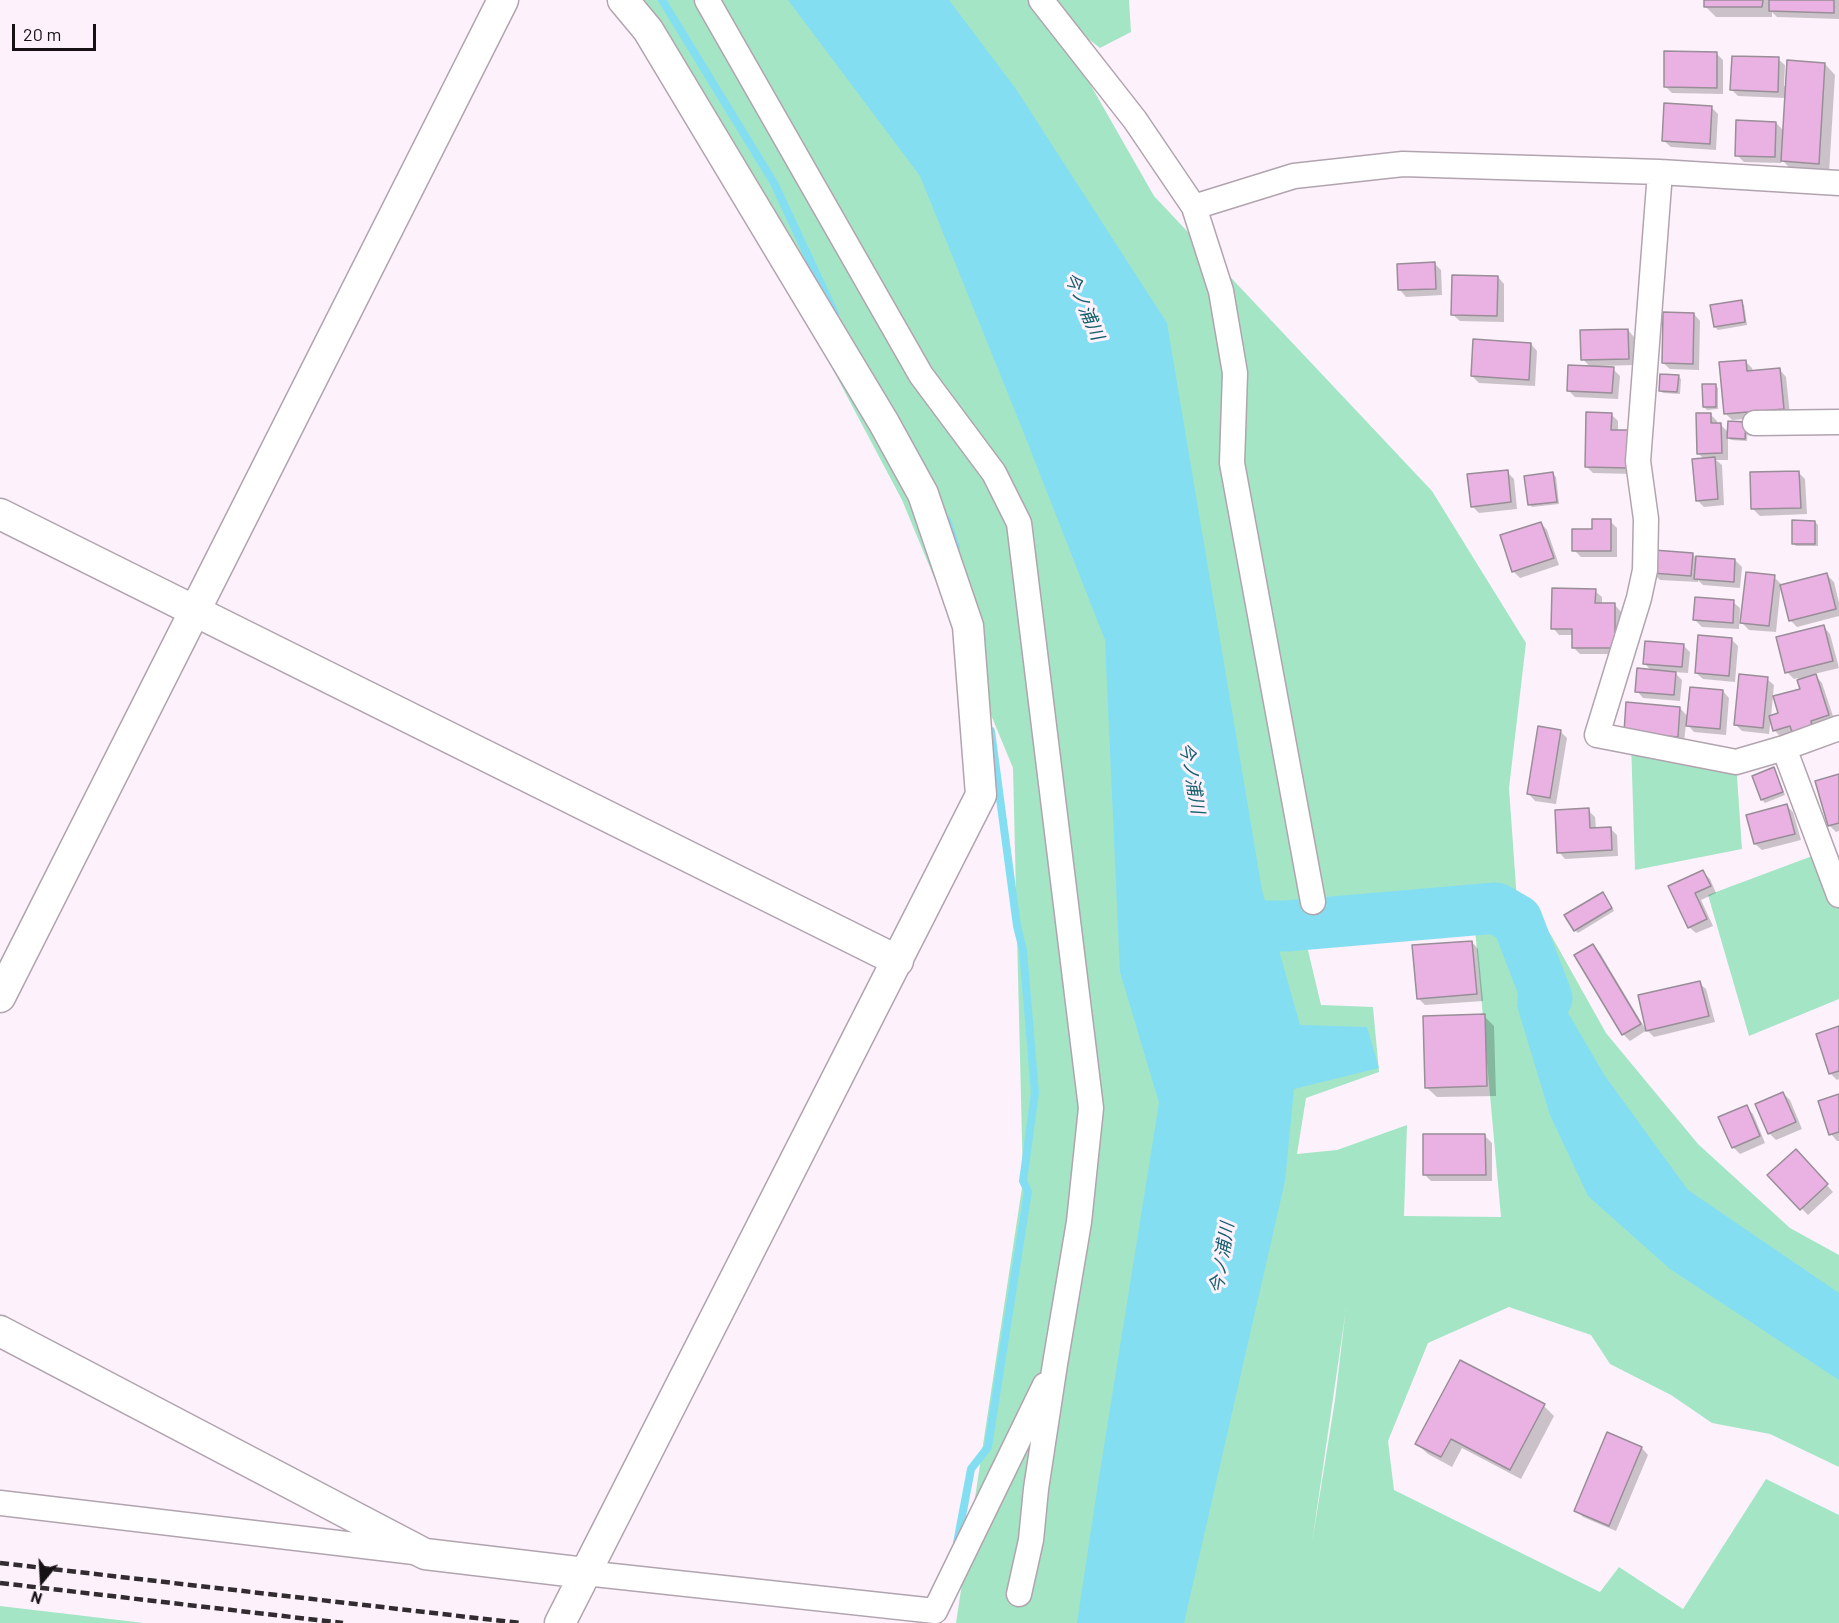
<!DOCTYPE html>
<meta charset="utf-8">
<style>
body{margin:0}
#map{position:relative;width:1839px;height:1623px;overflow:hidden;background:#fdf2fc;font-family:Barlow,sans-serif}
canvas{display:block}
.north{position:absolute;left:12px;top:1551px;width:60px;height:60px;-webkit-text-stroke:4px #fdf2fc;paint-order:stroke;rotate:198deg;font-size:16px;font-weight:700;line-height:24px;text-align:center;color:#161115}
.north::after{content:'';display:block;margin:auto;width:21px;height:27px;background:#161115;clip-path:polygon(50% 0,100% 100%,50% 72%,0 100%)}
.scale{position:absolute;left:12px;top:24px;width:84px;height:27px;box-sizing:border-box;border:3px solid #161115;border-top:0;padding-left:8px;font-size:18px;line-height:21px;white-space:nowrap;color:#161115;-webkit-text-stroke:4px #fdf2fc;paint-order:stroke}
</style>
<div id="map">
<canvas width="1839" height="1623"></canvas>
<div class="north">N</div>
<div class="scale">20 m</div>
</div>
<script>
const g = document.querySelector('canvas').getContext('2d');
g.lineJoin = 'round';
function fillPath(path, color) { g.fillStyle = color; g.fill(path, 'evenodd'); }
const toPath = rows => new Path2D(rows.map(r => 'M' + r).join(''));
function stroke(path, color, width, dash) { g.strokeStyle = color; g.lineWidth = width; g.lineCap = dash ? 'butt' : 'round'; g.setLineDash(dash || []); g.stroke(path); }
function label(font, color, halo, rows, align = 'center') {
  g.font = font + ' Barlow,"Noto Sans JP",sans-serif'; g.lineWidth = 6; g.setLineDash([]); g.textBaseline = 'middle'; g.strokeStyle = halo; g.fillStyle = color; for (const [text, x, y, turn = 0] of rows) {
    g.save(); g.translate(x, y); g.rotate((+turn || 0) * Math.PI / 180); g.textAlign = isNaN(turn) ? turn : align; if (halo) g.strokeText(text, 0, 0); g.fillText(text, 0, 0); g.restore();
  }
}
fillPath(toPath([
 [637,0,1129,0,1131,32,1100,48,1045,5,1154,196,1432,491,1526,643,1509,788,1517,901,1528,906,1551,935,1606,1033,1698,1144,1790,1228,1839,1255,1839,1467,1770,1434,1712,1423,1671,1395,1610,1364,1591,1335,1509,1307,1428,1343,1388,1441,1394,1490,1600,1592,1619,1567,1683,1609,1766,1479,1839,1515,1839,1623,956,1623,1023,1181,1013,768,902,500],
 [1475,929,1501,1217,1404,1216,1407,1125,1337,1150,1297,1154,1306,1098,1379,1072,1373,1007,1321,1005,1307,946],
 [1346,1308,1335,1400,1312,1543,1346,1309],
 [1631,741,1736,762,1742,849,1635,870],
 [1823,852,1839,895,1839,999,1749,1036,1708,895],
 [0,1606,144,1623,0,1623]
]), '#a4e5c6');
fillPath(toPath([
 [788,0,949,0,1016,89,1167,323,1262,890,1300,1025,1367,1027,1379,1068,1294,1089,1285,1181,1184,1623,1077,1623,1097,1490,1159,1103,1120,972,1105,640,1023,431,920,176],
 [1522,934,1605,1076,1688,1190,1839,1293,1839,1380,1670,1269,1588,1196,1550,1115,1517,1006]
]), '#84def2');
fillPath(toPath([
 [1706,0,1839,0,1839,19,1777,17,1772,12,1772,17,1716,17,1705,6],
 [1717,54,1723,60,1723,94,1672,93,1665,86],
 [1778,59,1785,65,1784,86,1787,86,1825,64,1835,75,1829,173,1793,171,1782,160,1781,163,1744,162,1737,155,1776,123,1784,131,1786,98,1738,96,1732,90],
 [1711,107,1718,114,1716,150,1671,147,1664,141],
 [1434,263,1441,270,1442,295,1406,297,1400,290],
 [1498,277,1504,284,1504,322,1460,321,1453,315],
 [1741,302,1744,305,1747,325,1718,330,1715,327],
 [1694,314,1700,321,1699,370,1670,369,1663,363],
 [1628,330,1634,337,1635,365,1599,366,1599,368,1613,369,1620,376,1618,399,1575,397,1568,390,1591,368,1583,359],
 [1531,344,1537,351,1535,386,1479,383,1472,376],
 [1746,362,1752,368,1753,372,1780,370,1786,377,1790,415,1732,420,1725,413],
 [1678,376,1681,379,1680,394,1663,393,1660,390],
 [1715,385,1718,388,1718,409,1707,410,1704,407],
 [1611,414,1618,421,1618,431,1627,431,1634,438,1633,474,1593,473,1586,466],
 [1710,414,1717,421,1717,425,1721,425,1728,432,1748,426,1747,441,1731,440,1728,437,1728,460,1716,460,1722,465,1724,505,1704,507,1697,500,1704,459,1698,453],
 [1507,472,1514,479,1517,509,1479,513,1472,506],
 [1798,472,1805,479,1807,514,1760,516,1753,509],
 [1553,474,1556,477,1559,504,1532,507,1529,504],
 [1610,521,1617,528,1617,557,1581,557,1574,550],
 [1815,522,1818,525,1818,546,1796,546,1793,543],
 [1541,523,1547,530,1559,565,1520,578,1513,571],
 [1693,554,1695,557,1735,560,1742,567,1740,588,1703,585,1698,580,1698,582,1660,580,1653,573],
 [1827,575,1834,582,1839,603,1839,616,1797,627,1790,620],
 [1774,577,1781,584,1776,632,1749,630,1740,621,1742,621],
 [1595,591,1602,597,1602,605,1615,605,1621,612,1621,654,1580,654,1573,647,1574,635,1559,635,1553,628],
 [1733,602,1740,608,1739,629,1702,627,1695,620],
 [1824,627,1830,634,1839,668,1814,674,1822,683,1835,722,1781,737,1774,730,1771,718,1769,734,1742,731,1735,724,1767,679,1774,685,1771,717,1780,714,1802,690,1798,678,1794,679,1787,672],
 [1731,639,1738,646,1735,682,1703,679,1696,673],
 [1683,645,1690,652,1688,673,1674,672,1682,680,1680,701,1643,698,1637,691,1652,671,1645,664],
 [1723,691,1729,698,1726,735,1694,732,1686,723,1684,743,1625,731,1680,708,1688,717],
 [1561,732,1567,738,1556,804,1535,801,1529,794],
 [1773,769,1776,772,1785,795,1765,803,1762,800,1754,777],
 [1839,776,1839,831,1836,832,1829,825],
 [1787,806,1793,812,1801,840,1762,850,1755,844],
 [1588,810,1595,817,1596,829,1610,828,1617,835,1618,856,1565,859,1559,852],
 [1703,872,1710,879,1716,893,1701,900,1713,926,1696,933,1689,927,1670,887],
 [1606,897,1614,911,1578,933,1575,930],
 [1472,942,1478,949,1483,1001,1425,1005,1418,998],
 [1593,946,1600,953,1646,1030,1699,983,1706,989,1715,1022,1654,1037,1647,1030,1630,1041,1623,1034],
 [1484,1016,1494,1026,1496,1096,1437,1097,1426,1087],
 [1839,1028,1839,1079,1837,1080,1830,1073],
 [1783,1093,1790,1100,1802,1129,1776,1140,1769,1133],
 [1839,1096,1839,1141,1837,1141,1831,1134],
 [1746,1107,1753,1114,1765,1143,1740,1154,1733,1147],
 [1485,1136,1492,1143,1492,1181,1431,1181,1424,1174],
 [1802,1158,1833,1192,1808,1215,1769,1175],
 [1544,1406,1554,1416,1521,1479,1462,1448,1452,1467,1428,1454,1417,1444],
 [1608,1434,1642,1448,1648,1455,1616,1531,1583,1517,1576,1510]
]), '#0003');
stroke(toPath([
 [662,0,774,183,835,314],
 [947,520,956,547],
 [957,1543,971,1469,988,1447,1028,1191,1023,1181,1035,1093,1023,950,1017,926,991,731]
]), '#84def2', 8);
stroke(toPath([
 [1218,926,1286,926,1496,908,1517,920,1547,998]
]), '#84def2', 51);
const building = toPath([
 [1704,0,1763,0,1762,7,1704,7,1704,0],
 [1769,0,1834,0,1834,13,1769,11,1769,0],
 [1664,51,1717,52,1717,88,1664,87,1664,51],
 [1732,56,1779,57,1778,92,1730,90,1732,56],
 [1787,60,1825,63,1819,164,1781,161,1787,60],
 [1664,103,1712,106,1710,144,1662,141,1664,103],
 [1736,120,1776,122,1775,157,1735,156,1736,120],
 [1435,262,1436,289,1398,290,1397,264,1435,262],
 [1452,275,1498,276,1497,316,1451,315,1452,275],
 [1742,300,1745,322,1714,327,1710,305,1742,300],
 [1663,312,1694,313,1693,364,1662,363,1663,312],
 [1628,329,1629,359,1581,360,1580,330,1628,329],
 [1473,339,1531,343,1529,380,1471,376,1473,339],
 [1746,360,1747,371,1780,368,1784,409,1724,414,1719,362,1746,360],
 [1568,365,1614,367,1612,393,1567,391,1568,365],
 [1660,374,1679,375,1677,392,1659,391,1660,374],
 [1702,384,1716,384,1716,407,1703,407,1702,384],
 [1586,412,1612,413,1611,430,1628,430,1627,468,1585,467,1586,412],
 [1696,413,1711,413,1711,423,1721,423,1722,453,1697,454,1696,413],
 [1728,421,1746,422,1745,439,1727,438,1728,421],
 [1715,457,1718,499,1696,501,1692,459,1715,457],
 [1508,470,1511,502,1471,507,1467,474,1508,470],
 [1799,471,1801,508,1751,509,1750,472,1799,471],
 [1553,472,1557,502,1528,505,1524,476,1553,472],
 [1592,519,1611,519,1611,551,1572,551,1572,529,1592,529,1592,519],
 [1792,520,1815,521,1815,544,1792,544,1792,520],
 [1541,522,1554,558,1512,572,1500,535,1541,522],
 [1654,550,1693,553,1691,576,1652,573,1654,550],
 [1696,556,1735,559,1734,582,1694,579,1696,556],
 [1746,572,1775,575,1769,626,1740,623,1746,572],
 [1827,573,1836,609,1789,621,1780,585,1827,573],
 [1552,588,1596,589,1595,603,1615,603,1615,648,1572,648,1572,629,1551,629,1552,588],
 [1695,597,1734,600,1733,623,1693,620,1695,597],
 [1824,625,1833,661,1785,673,1776,637,1824,625],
 [1698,635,1732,638,1729,676,1695,673,1698,635],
 [1645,641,1684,644,1682,667,1643,664,1645,641],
 [1637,668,1676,672,1674,695,1635,692,1637,668],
 [1739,674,1768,677,1763,728,1734,725,1739,674],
 [1816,674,1829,715,1811,721,1812,726,1792,732,1790,726,1773,731,1769,716,1778,713,1773,696,1800,689,1797,680,1816,674],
 [1690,687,1723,690,1720,729,1686,726,1690,687],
 [1626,702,1680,707,1678,737,1624,732,1626,702],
 [1538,726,1561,730,1550,798,1527,794,1538,726],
 [1774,767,1783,792,1761,800,1752,776,1774,767],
 [1839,774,1839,823,1828,826,1815,781,1839,774],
 [1787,804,1795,834,1754,844,1746,815,1787,804],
 [1589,808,1590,828,1611,827,1612,850,1557,853,1555,810,1589,808],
 [1703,870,1711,886,1695,893,1707,919,1688,928,1668,886,1703,870],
 [1603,892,1612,908,1574,931,1564,915,1603,892],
 [1472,941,1477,994,1417,999,1412,945,1472,941],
 [1593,944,1641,1024,1622,1035,1574,955,1593,944],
 [1700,981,1709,1016,1646,1031,1638,995,1700,981],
 [1485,1014,1487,1086,1425,1088,1423,1016,1485,1014],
 [1839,1026,1839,1071,1829,1074,1816,1034,1839,1026],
 [1783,1092,1796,1122,1768,1134,1755,1104,1783,1092],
 [1839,1094,1839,1132,1829,1135,1818,1101,1839,1094],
 [1747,1105,1760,1136,1732,1148,1718,1117,1747,1105],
 [1423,1134,1485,1134,1486,1175,1423,1175,1423,1134],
 [1796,1149,1828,1184,1800,1210,1767,1175,1796,1149],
 [1460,1360,1545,1404,1510,1470,1451,1439,1441,1457,1415,1444,1460,1360],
 [1607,1432,1642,1447,1609,1526,1574,1511,1607,1432]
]);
fillPath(building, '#e9b2e3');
stroke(building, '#998d98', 1.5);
const minor = toPath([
 [707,0,921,375,994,473,1019,523,1091,1108,1079,1222,1055,1364,1036,1489,1031,1540,1019,1594],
 [1041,0,1135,120,1194,207,1221,291,1235,373,1232,463,1313,902],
 [1660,172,1638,461,1646,519,1645,570,1639,598,1597,735,1736,762,1784,748,1839,728],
 [1194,207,1294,176,1403,164,1660,172,1839,183],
 [1755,423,1839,422],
 [1784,748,1839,895],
 [0,1503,414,1552],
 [585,1573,935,1611,1045,1385]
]);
const tertiary = toPath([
 [0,514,898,961],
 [0,997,503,0],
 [0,1331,425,1554,585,1573],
 [560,1623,981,795,968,626,923,494,884,423,648,30,623,0]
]);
stroke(minor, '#b1a4af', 27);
stroke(tertiary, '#b1a4af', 33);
stroke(minor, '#fff', 24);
stroke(tertiary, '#fff', 30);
stroke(toPath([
 [0,1563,520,1623],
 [0,1583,343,1623]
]), '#322c31', 4.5, [9, 4.5]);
label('italic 18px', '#15606d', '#fdf2fc', [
 ["今ノ浦川",1084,306,66],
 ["今ノ浦川",1192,778,80],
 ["今ノ浦川",1222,1258,-81]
]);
</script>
